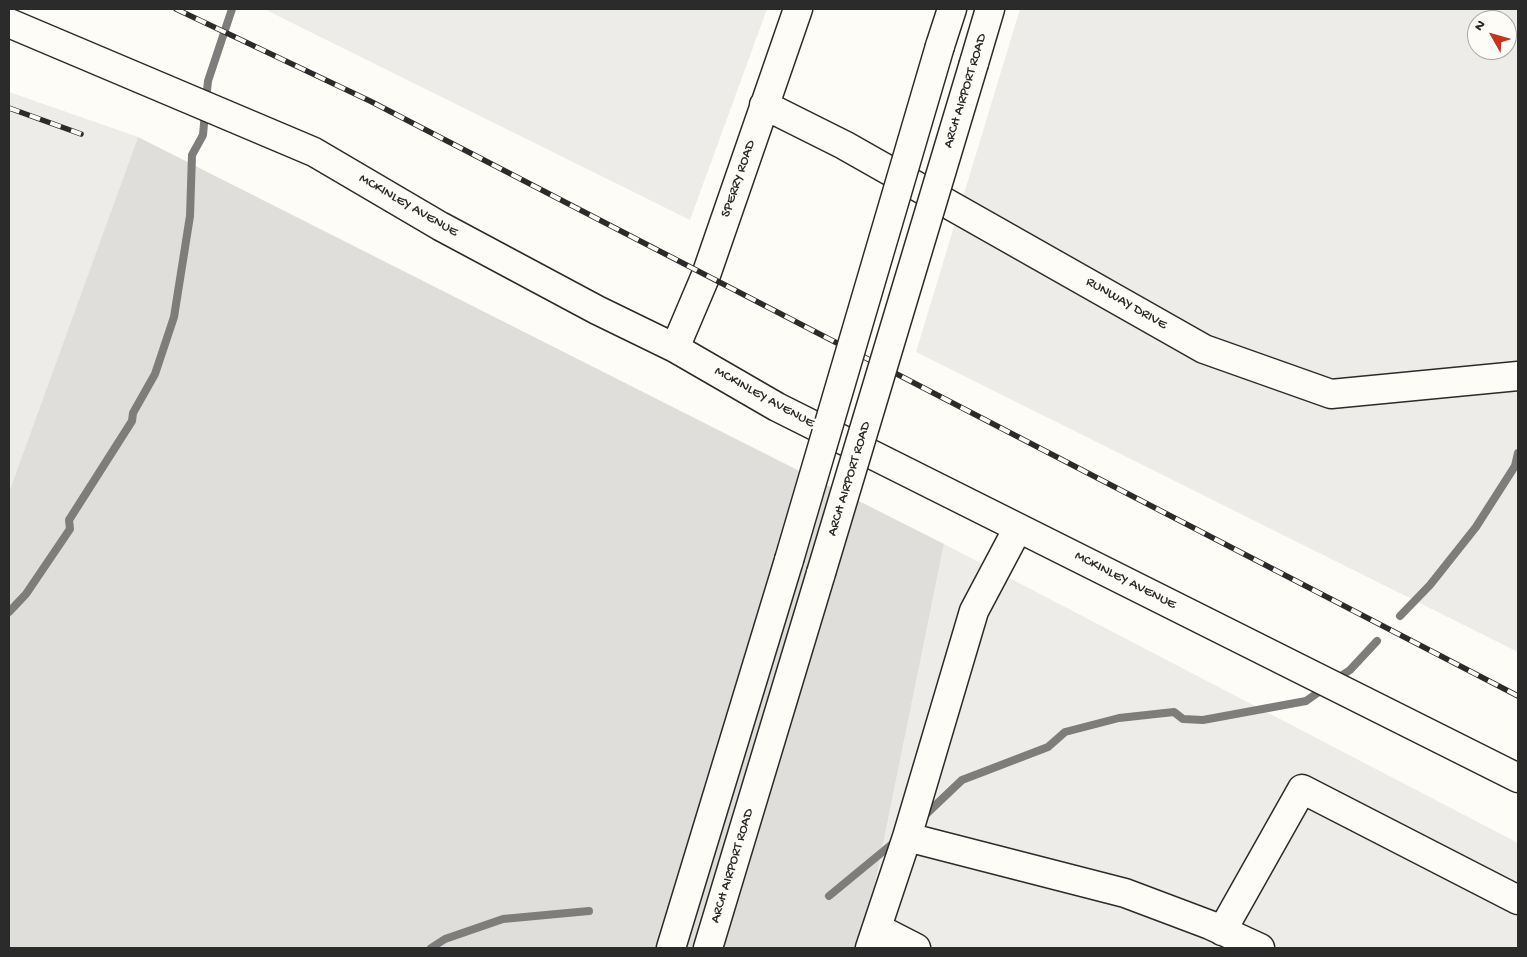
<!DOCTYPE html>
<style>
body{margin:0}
#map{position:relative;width:1527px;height:957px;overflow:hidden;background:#fdfcf7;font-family:"Gochi Hand",sans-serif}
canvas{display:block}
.frame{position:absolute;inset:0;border:10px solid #2b2b2b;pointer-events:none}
.north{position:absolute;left:1467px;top:10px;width:50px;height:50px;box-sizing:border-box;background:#fdfcf7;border:1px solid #a9a8a5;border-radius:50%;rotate:308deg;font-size:14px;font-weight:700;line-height:20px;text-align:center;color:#2b2b2b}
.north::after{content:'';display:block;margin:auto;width:18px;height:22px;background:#c8321e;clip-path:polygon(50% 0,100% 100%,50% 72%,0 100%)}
</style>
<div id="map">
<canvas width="1527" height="957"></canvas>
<div class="frame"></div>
<div class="north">N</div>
</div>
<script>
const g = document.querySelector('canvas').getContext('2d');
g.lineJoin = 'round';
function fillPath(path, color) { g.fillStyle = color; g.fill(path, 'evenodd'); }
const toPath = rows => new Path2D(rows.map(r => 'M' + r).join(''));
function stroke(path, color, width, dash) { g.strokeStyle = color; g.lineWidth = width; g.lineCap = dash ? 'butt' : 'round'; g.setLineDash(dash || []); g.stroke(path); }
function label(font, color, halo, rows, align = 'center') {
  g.font = font + ' "Gochi Hand",sans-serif'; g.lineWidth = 5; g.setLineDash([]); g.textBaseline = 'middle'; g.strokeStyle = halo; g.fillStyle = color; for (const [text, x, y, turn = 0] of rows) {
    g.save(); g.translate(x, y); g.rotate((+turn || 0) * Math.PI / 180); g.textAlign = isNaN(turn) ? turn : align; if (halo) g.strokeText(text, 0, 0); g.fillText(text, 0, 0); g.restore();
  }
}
fillPath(toPath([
 [264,9,767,9,690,220],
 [1020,9,1518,9,1518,652,916,352],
 [1477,20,1507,20,1507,50,1477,50],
 [9,92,138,137,9,492],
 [944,544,1518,843,1518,948,862,948]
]), '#edece8');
fillPath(toPath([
 [138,137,944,544,862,948,9,948,9,492]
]), '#dfdeda');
stroke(toPath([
 [206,100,208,81,232,9],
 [9,612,26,594,70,529,69,520,132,421,133,413,155,374,174,317,190,216,192,155,203,135,205,112],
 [1400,616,1430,585,1476,527,1515,466,1518,453],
 [1335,680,1350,670,1377,641],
 [922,818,962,780,1048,747,1065,732,1119,718,1174,712,1183,719,1203,720,1306,701,1326,687],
 [829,896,897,840],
 [431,948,445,939,503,919,589,911]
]), '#7e7d7b', 8);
const minor = toPath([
 [9,23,314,152,440,226,597,310,675,348,777,407,1518,778],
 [764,105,844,145,1204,349,1331,394,1518,376],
 [675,348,706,275,798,9],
 [907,837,1125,893,1210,925,1260,948],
 [877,928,916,948],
 [1222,931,1302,789,1518,900],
 [870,948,907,837,974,611,1018,528]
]);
const major = toPath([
 [940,46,952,9],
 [974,63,990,9],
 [671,948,789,560],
 [708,948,821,573]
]);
stroke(minor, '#2b2b2b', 31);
stroke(major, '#2b2b2b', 31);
stroke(minor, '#fdfcf7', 28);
stroke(major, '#fdfcf7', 28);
const rail = toPath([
 [176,9,370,101,1518,696],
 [9,108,81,134]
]);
stroke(rail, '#2b2b2b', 5.5);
stroke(rail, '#fdfcf7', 4, [11]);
const majorBridge = toPath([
 [789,560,940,46],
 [821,573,974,63]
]);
stroke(majorBridge, '#2b2b2b', 31, []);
stroke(majorBridge, '#fdfcf7', 28);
label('14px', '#2b2b2b', '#fdfcf7', [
 ["ARCH AIRPORT ROAD",966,91,-73],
 ["SPERRY ROAD",739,179,-71],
 ["MCKINLEY AVENUE",408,206,30],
 ["RUNWAY DRIVE",1126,304,30],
 ["MCKINLEY AVENUE",764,398,29],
 ["ARCH AIRPORT ROAD",850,479,-73],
 ["MCKINLEY AVENUE",1125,581,27],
 ["ARCH AIRPORT ROAD",733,866,-73]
]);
</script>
